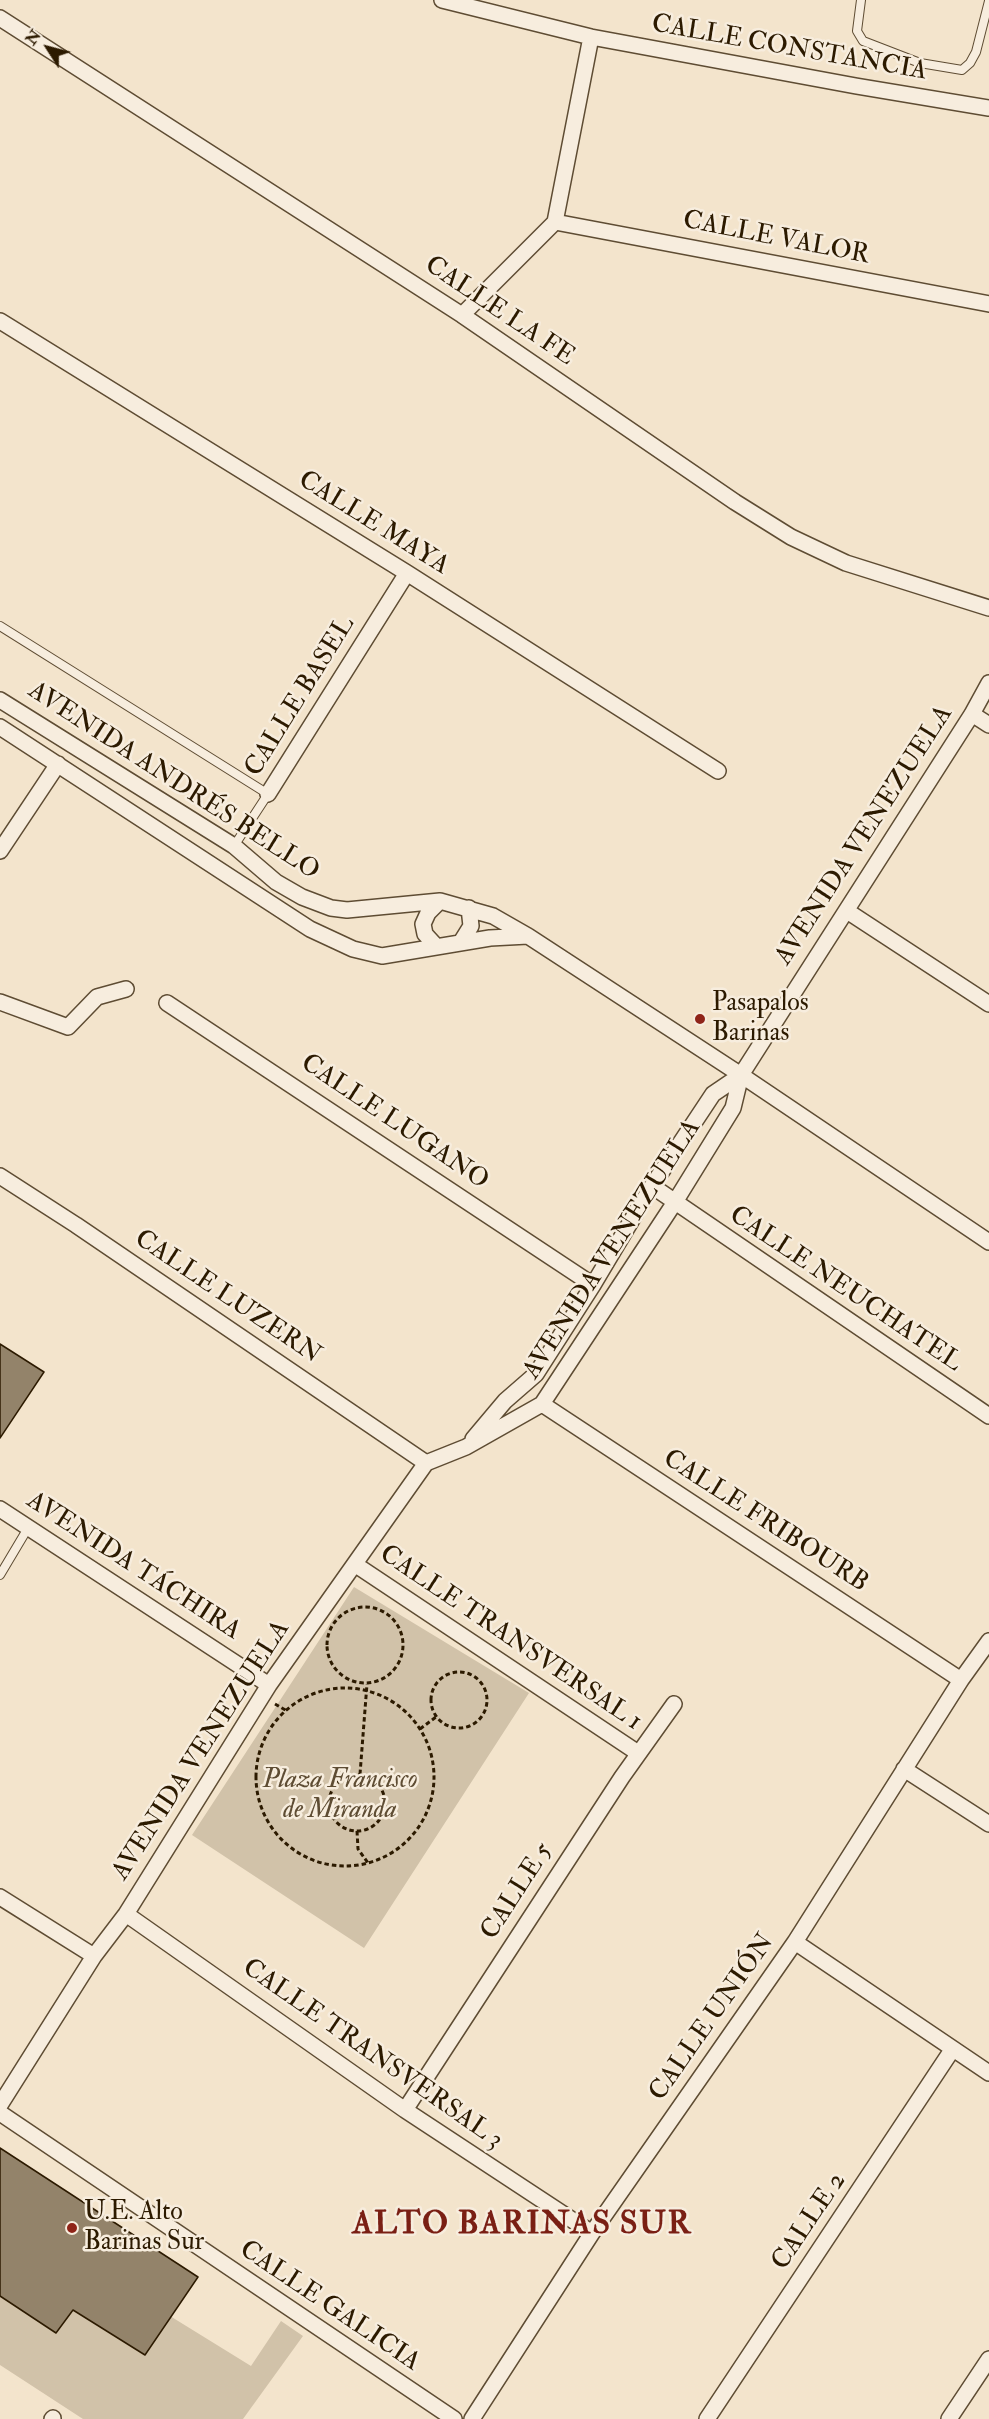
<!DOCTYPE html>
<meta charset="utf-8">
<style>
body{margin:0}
#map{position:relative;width:989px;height:2419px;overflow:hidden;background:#f3e4cc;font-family:"IM FELL Double Pica",serif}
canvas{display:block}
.north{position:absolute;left:18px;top:18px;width:60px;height:60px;-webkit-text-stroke:4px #f7edde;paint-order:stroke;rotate:306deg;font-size:16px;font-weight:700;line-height:24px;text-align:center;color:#2c1a00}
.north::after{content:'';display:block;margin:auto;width:21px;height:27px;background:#2c1a00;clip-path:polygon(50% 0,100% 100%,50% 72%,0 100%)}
</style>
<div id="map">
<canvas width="989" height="2419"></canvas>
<div class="north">N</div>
</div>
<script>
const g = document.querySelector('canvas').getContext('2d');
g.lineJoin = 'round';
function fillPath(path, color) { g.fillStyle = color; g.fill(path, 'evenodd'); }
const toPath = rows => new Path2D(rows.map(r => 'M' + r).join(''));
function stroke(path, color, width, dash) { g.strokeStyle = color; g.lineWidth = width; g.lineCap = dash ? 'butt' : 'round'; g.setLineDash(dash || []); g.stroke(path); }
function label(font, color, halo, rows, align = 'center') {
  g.font = font + ' "IM FELL Double Pica",serif'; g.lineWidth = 5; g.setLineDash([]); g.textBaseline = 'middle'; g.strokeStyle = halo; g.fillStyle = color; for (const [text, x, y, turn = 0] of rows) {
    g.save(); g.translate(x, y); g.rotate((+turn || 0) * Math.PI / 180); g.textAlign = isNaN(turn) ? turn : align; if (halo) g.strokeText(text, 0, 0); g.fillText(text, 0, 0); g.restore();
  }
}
fillPath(toPath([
 [354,1587,529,1693,364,1948,192,1835],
 [0,2296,56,2333,73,2310,145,2354,170,2316,251,2366,281,2321,303,2336,243,2419,83,2419,0,2365]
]), '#d1c2a9');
const building = toPath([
 [0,1344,44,1372,0,1438,0,1344],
 [0,2148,198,2277,145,2355,73,2310,56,2333,0,2296,0,2148]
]);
fillPath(building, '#93836a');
stroke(building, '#2c1a00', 1.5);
const lane = toPath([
 [861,0,857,31,863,41,920,63,962,70,970,63,976,52,989,1],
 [0,626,268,794,234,846],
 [0,1575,28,1528]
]);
const street = toPath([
 [442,0,591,37,856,86,989,108],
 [0,18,462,315,735,502,791,537,846,563,989,608],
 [555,222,989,304],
 [462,315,555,222,591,37],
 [0,321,407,573,718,771],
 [0,700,234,846,276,882,302,897,331,908,347,910,440,901,493,916,528,936,741,1075,989,1242],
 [972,714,989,725],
 [0,727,310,929,353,949,382,956,490,938,528,936],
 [268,794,407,573],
 [0,851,58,764],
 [847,911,989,1004],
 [461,942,471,926,469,908],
 [436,946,425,934,423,924,428,913,440,901],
 [0,1002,68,1027,97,997,126,989],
 [167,1003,593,1285],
 [0,1176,76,1225,426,1463],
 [652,1186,989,1416],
 [542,1404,961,1680],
 [473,1439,505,1401,536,1374,593,1285,652,1186,713,1094,741,1075],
 [0,1509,269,1685],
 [356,1565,638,1753],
 [904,1769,989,1824],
 [0,1897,94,1956],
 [126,1914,405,2110,592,2233],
 [795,1942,989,2073],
 [0,2105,94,1956,126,1914,269,1685,426,1463,466,1447,542,1404,675,1202,733,1108,741,1075,972,714,989,683],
 [405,2110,622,1777,674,1704],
 [0,2113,454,2419],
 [52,2419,53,2418],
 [472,2419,592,2233,795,1942,961,1680,989,1641],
 [707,2419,952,2050],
 [949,2419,989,2359]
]);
stroke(lane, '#5e4c33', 10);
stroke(street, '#5e4c33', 18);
stroke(toPath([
 '327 1645a38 38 0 1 1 76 0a38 38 0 1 1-76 0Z',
 '431 1700a28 28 0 1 1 56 0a28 28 0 1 1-56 0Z',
 '256 1777a89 89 0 1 1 178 0a89 89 0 1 1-178 0Z',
 [275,1704,287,1711],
 [420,1729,436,1717],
 [360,1774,367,1684],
 '329 1803a28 28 0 1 1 56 0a28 28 0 1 1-56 0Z',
 [357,1831,358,1849,368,1863]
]), '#2c1a00', 3, [4.5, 3]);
stroke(lane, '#f7edde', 8);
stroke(street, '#f7edde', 15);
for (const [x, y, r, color] of [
 [700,1019,6,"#8f2418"],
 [72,2228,6,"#8f2418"]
]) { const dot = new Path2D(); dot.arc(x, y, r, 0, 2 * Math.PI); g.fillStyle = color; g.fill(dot); stroke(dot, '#f7edde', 2); }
label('26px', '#2c1a00', '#f7edde', [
 ["CALLE CONSTANCIA",789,49,10],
 ["CALLE VALOR",776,239,11],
 ["CALLE LA FE",499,312,34],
 ["CALLE MAYA",373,524,32],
 ["CALLE BASEL",301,697,-58],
 ["AVENIDA ANDRÉS BELLO",173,782,33],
 ["AVENIDA VENEZUELA",865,836,-57],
 ["CALLE LUGANO",394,1123,34],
 ["AVENIDA VENEZUELA",613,1250,-57],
 ["CALLE NEUCHATEL",845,1290,34],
 ["CALLE LUZERN",227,1298,34],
 ["CALLE FRIBOURB",765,1522,33],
 ["AVENIDA TÁCHIRA",133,1567,33],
 ["CALLE TRANSVERSAL 1",510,1639,34],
 ["AVENIDA VENEZUELA",202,1751,-57],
 ["CALLE 5",518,1892,-57],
 ["CALLE UNIÓN",713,2018,-55],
 ["CALLE TRANSVERSAL 3",372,2055,35],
 ["CALLE 2",810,2222,-56],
 ["CALLE GALICIA",329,2307,34]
]);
label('26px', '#2c1a00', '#f7edde', [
 ["Pasapalos",712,1004],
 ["Barinas",712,1034],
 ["U.E. Alto",84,2213],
 ["Barinas Sur",84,2243]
], 'left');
label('italic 26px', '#5e4c33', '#f7edde', [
 ["Plaza Francisco",340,1781],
 ["de Miranda",340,1811]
]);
g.letterSpacing = '1.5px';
label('bold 32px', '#7a1f14', '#f7edde', [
 ["ALTO BARINAS SUR",522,2226]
]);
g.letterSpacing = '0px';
</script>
